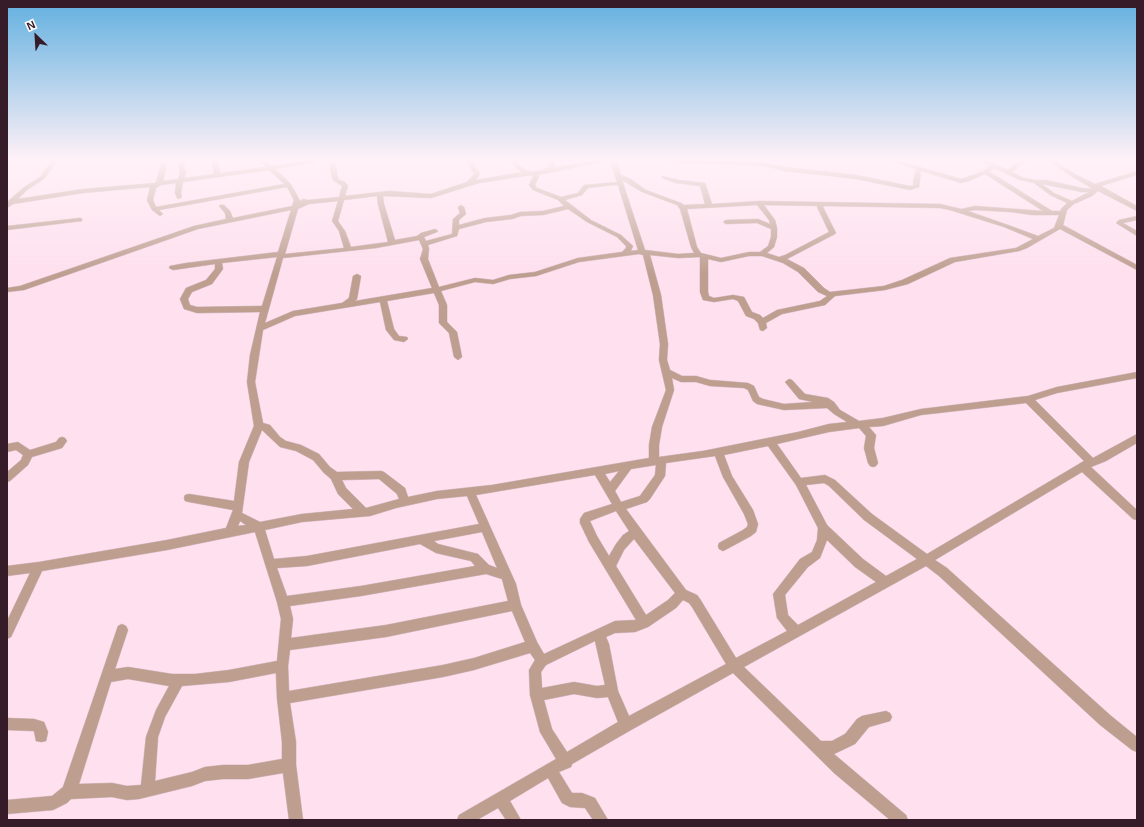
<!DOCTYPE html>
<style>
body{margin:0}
#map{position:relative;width:1144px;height:827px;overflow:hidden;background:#fee0ee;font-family:Helvetica,sans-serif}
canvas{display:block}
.frame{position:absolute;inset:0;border:8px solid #361b29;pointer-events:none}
.north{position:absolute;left:16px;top:16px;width:40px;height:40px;-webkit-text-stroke:3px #fff;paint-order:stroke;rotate:335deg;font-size:11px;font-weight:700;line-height:16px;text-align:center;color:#361b29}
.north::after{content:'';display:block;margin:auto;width:14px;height:18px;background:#361b29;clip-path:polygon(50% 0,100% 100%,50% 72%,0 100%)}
</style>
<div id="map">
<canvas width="1144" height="827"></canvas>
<div class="frame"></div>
<div class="north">N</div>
</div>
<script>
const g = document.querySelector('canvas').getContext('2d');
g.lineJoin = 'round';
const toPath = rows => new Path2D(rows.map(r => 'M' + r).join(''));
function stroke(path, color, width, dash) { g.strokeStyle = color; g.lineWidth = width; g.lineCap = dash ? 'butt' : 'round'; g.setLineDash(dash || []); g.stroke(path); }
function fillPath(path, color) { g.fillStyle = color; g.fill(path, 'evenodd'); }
const minor = toPath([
 [52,160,58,160,44,179,27,190,18,199,83,189,155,183,156,182,162,160,168,160,163,181,178,179,180,173,178,165,180,160,186,160,184,165,186,173,184,178,214,174,212,160,218,160,220,173,266,167,259,160,265,160,272,166,309,160,320,160,317,162,275,169,291,184,300,201,303,199,308,200,339,197,342,186,334,181,332,178,329,160,335,160,338,179,345,182,348,186,345,196,389,191,431,194,467,182,474,174,466,160,472,160,480,174,476,180,522,172,517,169,510,160,516,160,521,167,530,172,544,170,550,166,547,160,553,160,556,166,554,168,595,160,605,160,602,162,538,175,539,177,535,185,537,188,561,197,578,193,584,185,617,182,610,160,616,160,621,175,631,179,646,190,681,203,684,205,705,204,700,186,676,183,662,178,662,176,679,180,705,183,712,204,759,201,940,204,961,209,975,206,1043,211,985,174,969,181,961,183,921,171,919,187,910,190,856,179,785,171,763,166,667,162,664,160,700,160,763,162,785,167,856,175,910,186,914,185,913,182,916,169,889,161,888,160,896,160,961,179,984,171,989,166,979,160,986,160,1008,170,1014,164,1021,160,1028,160,1012,172,1024,178,1036,180,1046,180,1082,188,1093,189,1071,176,1048,160,1054,160,1075,174,1095,184,1137,171,1137,175,1101,186,1137,206,1137,211,1098,191,1092,196,1074,204,1067,210,1063,225,1137,265,1137,270,1060,229,1027,248,1019,251,955,262,908,284,885,290,835,296,825,305,782,314,766,323,767,328,763,331,760,330,758,323,754,319,746,316,738,301,733,299,714,302,703,300,700,292,700,257,678,258,650,255,661,295,668,344,667,360,670,370,682,376,696,376,710,380,748,383,754,386,759,397,763,399,784,404,813,402,799,399,785,382,789,379,792,380,805,394,828,398,834,402,840,410,859,421,883,418,921,409,1028,396,1057,387,1137,372,1137,378,1057,393,1035,400,1093,458,1137,434,1137,443,1106,461,1091,467,1137,510,1137,520,1133,519,1082,472,935,560,947,568,1110,715,1137,737,1137,752,1132,750,1100,725,939,576,926,566,744,667,821,741,832,741,845,734,857,719,862,716,886,711,890,713,892,717,890,721,869,727,855,744,834,754,906,815,908,820,890,820,834,773,733,673,631,730,572,764,571,767,559,772,572,793,582,793,595,798,608,820,593,820,585,808,570,807,562,803,548,778,510,801,521,820,506,820,498,808,477,820,457,820,459,815,556,759,540,732,530,695,529,670,535,660,530,653,474,670,443,677,290,703,296,742,296,765,303,820,289,820,283,773,248,779,223,779,205,781,192,786,139,799,127,800,112,797,71,799,67,803,53,810,7,814,7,800,52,796,63,787,118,626,122,624,126,626,128,630,115,669,128,667,172,674,195,674,229,670,277,661,281,619,277,602,255,532,167,550,42,571,11,637,7,639,7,621,30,573,7,576,7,566,39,562,167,540,226,528,233,510,189,502,185,501,184,498,185,495,189,494,234,501,239,462,254,426,247,382,250,355,260,312,197,313,184,309,180,299,186,288,206,280,215,269,215,264,173,270,169,268,170,266,186,263,278,252,291,210,198,229,24,290,7,292,7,288,20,286,194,226,226,219,225,213,219,206,220,205,224,205,230,211,233,218,292,206,294,200,287,187,159,210,163,214,160,216,152,210,147,200,150,187,83,193,13,204,7,208,7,202,23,188,40,177,52,160],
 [994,168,1020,180,1034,183,1050,195,1067,203,1062,208,1060,211,1052,211,990,172,994,168],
 [269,170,284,184,156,207,153,200,156,188,161,185,176,183,175,193,177,198,179,199,182,197,181,193,183,182,269,170],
 [532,175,533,177,529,185,533,190,558,200,564,206,543,211,520,212,511,215,485,218,459,225,459,220,466,214,464,207,461,205,458,207,460,213,453,219,452,234,426,241,424,237,437,232,438,231,435,229,421,233,417,236,395,240,384,204,383,196,431,198,479,183,532,175],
 [622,180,642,192,677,205,680,209,691,247,694,253,678,254,645,250,622,180],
 [1042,184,1082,192,1089,192,1072,201,1054,193,1042,184],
 [614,185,618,185,638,250,631,251,633,246,621,235,591,220,565,200,582,195,588,188,614,185],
 [377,196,378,204,388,242,351,247,345,231,338,221,344,200,377,196],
 [338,201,332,221,339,231,344,248,285,254,298,209,309,204,338,201],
 [757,205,769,220,770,224,758,219,726,220,723,222,726,224,757,223,771,229,771,237,768,246,760,252,749,252,721,258,701,253,697,247,687,209,757,205],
 [764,205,818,206,817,207,829,232,785,255,779,257,767,253,774,247,777,237,777,228,775,220,764,205],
 [825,206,940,208,950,210,1004,227,1033,239,1016,248,950,258,902,280,884,286,830,292,824,288,804,268,787,259,835,234,836,233,823,207,825,206],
 [568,209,587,222,617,237,626,246,626,248,622,252,578,258,535,272,509,275,493,280,475,278,439,287,428,259,429,249,428,245,457,236,459,229,486,222,512,219,521,216,543,215,568,209],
 [975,210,1011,212,1032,215,1059,215,1054,228,1038,236,1008,225,968,211,975,210],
 [419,240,423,249,420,259,432,288,355,301,357,299,361,276,357,274,353,276,349,298,342,303,293,311,265,323,283,258,376,248,419,240],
 [639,254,643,255,653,295,660,344,659,360,666,390,652,427,649,445,649,458,492,485,437,491,408,497,405,488,384,472,381,471,337,472,330,467,319,454,301,445,286,441,280,437,270,425,263,423,255,382,263,330,295,316,380,302,386,330,394,340,404,342,408,339,407,337,399,336,394,329,387,301,434,293,439,305,439,323,449,333,454,357,458,360,462,357,457,332,447,322,447,305,441,291,475,282,493,284,510,279,536,276,579,262,639,254],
 [749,256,762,256,783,263,798,272,818,292,827,296,820,301,777,310,763,318,760,315,752,312,744,297,733,295,714,298,709,296,708,292,708,259,721,262,749,256],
 [277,257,262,306,197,307,190,305,188,299,192,292,212,284,223,269,222,263,277,257],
 [672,378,681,382,696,382,710,386,744,388,748,390,753,401,757,404,784,410,827,408,834,414,847,422,829,424,798,432,703,451,659,457,659,445,662,427,674,390,672,378],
 [1026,403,1084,461,927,554,872,514,835,480,825,475,801,478,777,444,829,432,859,428,866,436,864,448,868,463,870,466,873,467,876,466,878,463,874,448,876,435,869,427,883,426,921,415,1026,403],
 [262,430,280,447,296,451,313,460,324,473,331,479,338,494,353,509,302,514,260,522,242,513,249,462,262,430],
 [768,446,796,485,818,528,817,540,812,552,800,559,773,594,777,618,787,631,736,658,700,599,697,595,686,590,626,509,647,502,650,499,665,476,666,463,715,456,723,477,744,514,748,524,747,527,743,530,719,543,718,546,719,549,723,551,727,549,751,536,756,532,758,524,753,510,732,476,724,455,768,446],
 [656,465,655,475,642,493,640,496,621,502,615,491,631,469,656,465],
 [619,471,610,482,605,474,619,471],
 [595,475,612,504,584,513,580,519,580,523,589,542,636,620,615,621,544,654,537,642,521,605,516,584,476,495,595,475],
 [379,479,397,494,399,499,366,508,346,488,342,480,379,479],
 [824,483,829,486,864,520,917,559,886,576,863,559,827,525,806,485,824,483],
 [467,496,479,524,307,556,274,559,265,530,302,522,370,516,396,508,437,499,467,496],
 [616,511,629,531,623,535,616,544,609,556,597,536,590,521,616,511],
 [240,521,246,525,238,526,240,521],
 [482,532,497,568,489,565,478,554,438,544,434,541,482,532],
 [634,539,675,593,668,600,646,615,616,566,624,550,634,539],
 [827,540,855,567,876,582,798,625,788,615,785,595,808,567,820,558,827,540],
 [420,544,436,553,471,561,475,566,361,586,287,596,277,568,307,566,420,544],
 [486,574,502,579,508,601,386,625,291,638,293,619,290,606,361,596,486,574],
 [683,600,689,603,692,607,726,664,629,716,618,691,609,644,606,637,615,633,635,632,648,627,676,608,683,600],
 [512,611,525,642,474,658,443,665,289,691,288,666,290,650,386,637,512,611],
 [595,641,605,685,597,686,574,682,542,688,541,672,546,665,595,641],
 [276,673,277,698,282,742,282,759,248,765,223,765,205,767,192,772,155,781,158,737,165,717,182,686,229,682,276,673],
 [128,679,169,686,156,710,146,737,141,785,127,786,112,783,79,784,111,682,128,679],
 [574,694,597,698,608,697,618,722,567,752,552,729,544,700,574,694],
 [1137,216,1137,220,1123,223,1137,231,1137,236,1116,223,1119,220,1137,216],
 [80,218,82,219,82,221,7,230,7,226,80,218],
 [62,437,65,438,67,441,62,448,32,457,28,465,10,481,7,482,7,472,21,460,23,455,16,450,7,452,7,444,18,442,30,450,56,442,59,438,62,437],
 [7,718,34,719,44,722,48,732,46,741,41,742,36,741,34,731,7,730,7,718]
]);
stroke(minor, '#dabdcb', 1);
fillPath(minor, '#bd9e8f');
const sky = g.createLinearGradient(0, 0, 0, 275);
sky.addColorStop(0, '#62b0e0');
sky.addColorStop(0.58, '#fff1f7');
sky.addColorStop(1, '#fff1f700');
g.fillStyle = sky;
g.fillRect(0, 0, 1144, 275);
</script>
